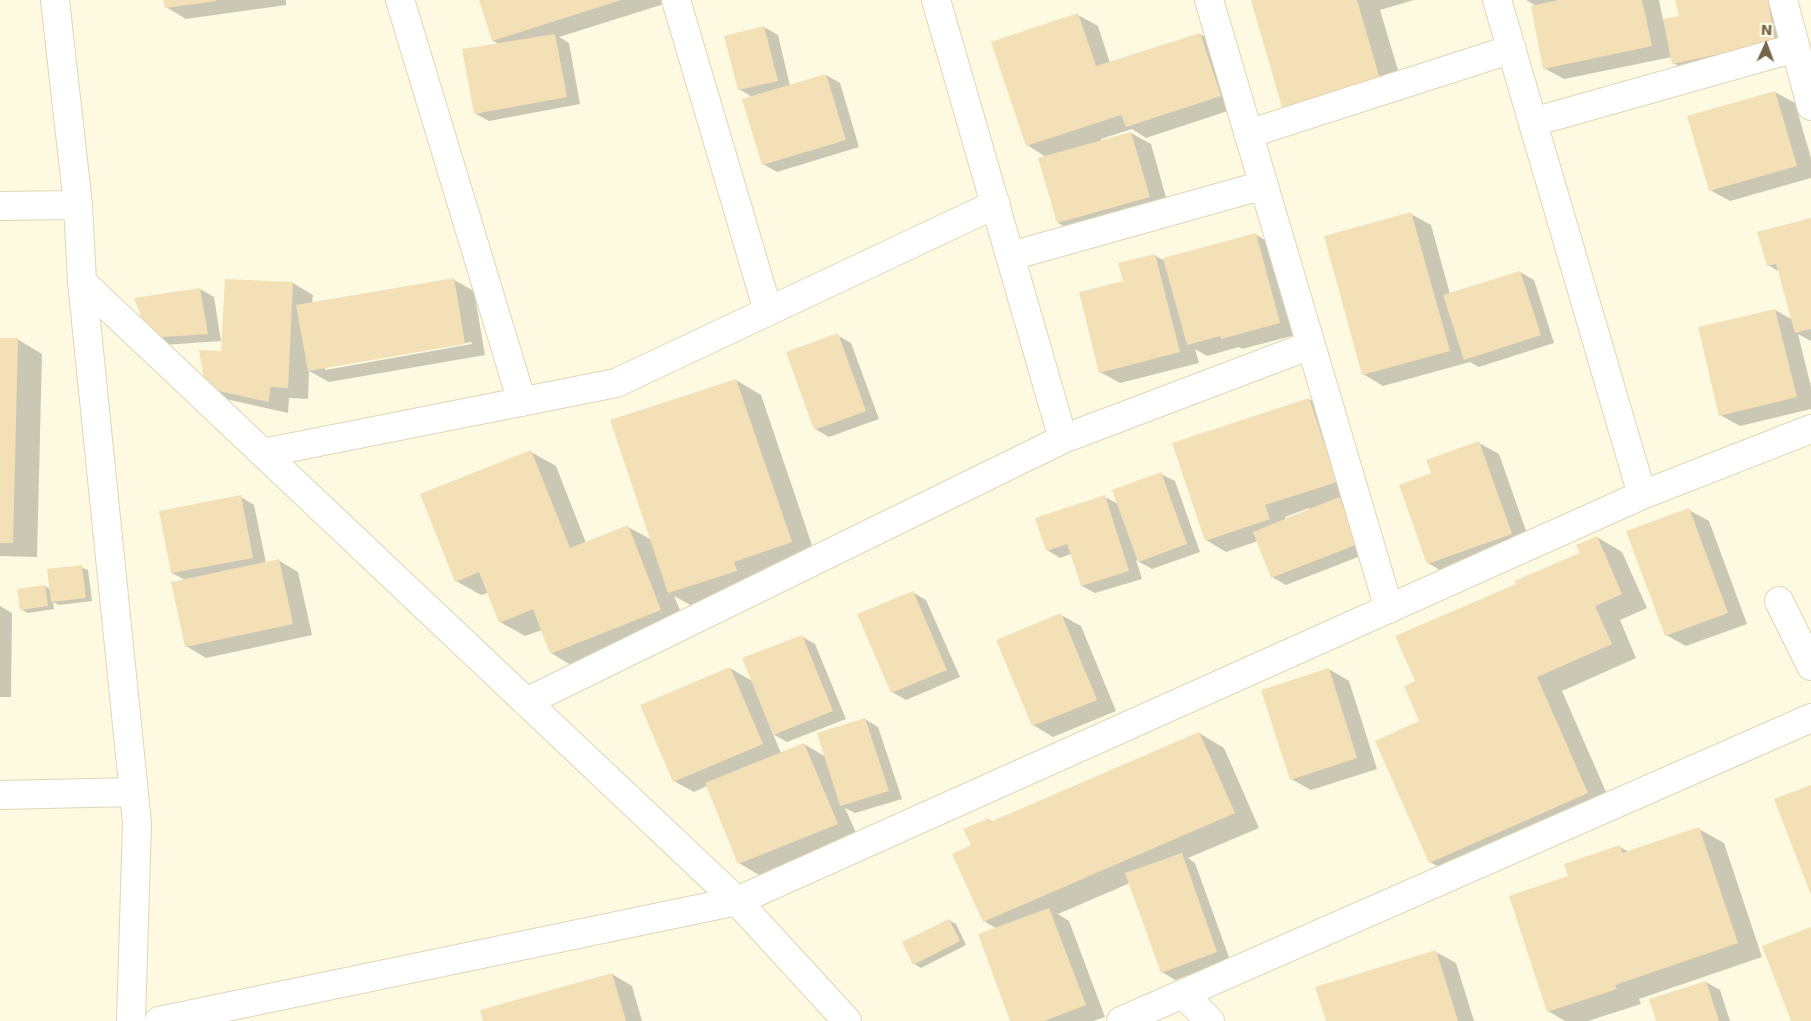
<!DOCTYPE html>
<style>
body{margin:0}
#map{position:relative;width:1811px;height:1021px;overflow:hidden;background:#fdfae1;font-family:"DejaVu Sans",sans-serif}
canvas{display:block}
.north{position:absolute;left:1741px;top:20px;width:50px;height:50px;-webkit-text-stroke:4px #fffce8;paint-order:stroke;rotate:2deg;font-size:14px;font-weight:700;line-height:20px;text-align:center;color:#756447}
.north::after{content:'';display:block;margin:auto;width:18px;height:22px;background:#756447;clip-path:polygon(50% 0,100% 100%,50% 72%,0 100%)}
</style>
<div id="map">
<canvas width="1811" height="1021"></canvas>
<div class="north">N</div>
</div>
<script>
const g = document.querySelector('canvas').getContext('2d');
g.lineJoin = 'round';
function fillPath(path, color) { g.fillStyle = color; g.fill(path, 'evenodd'); }
const toPath = rows => new Path2D(rows.map(r => 'M' + r).join(''));
function stroke(path, color, width, dash) { g.strokeStyle = color; g.lineWidth = width; g.lineCap = dash ? 'butt' : 'round'; g.setLineDash(dash || []); g.stroke(path); }
fillPath(toPath([
 [165,0,286,0,286,5,186,19,166,7],
 [480,0,663,0,664,4,559,37,569,43,580,104,489,121,476,114,501,45,493,41],
 [1252,0,1414,0,1380,10,1406,97],
 [1526,0,1659,0,1663,20,1680,17,1677,0,1785,0,1795,53,1693,74,1673,63,1672,57,1564,79,1544,68,1536,6],
 [1078,15,1098,26,1110,63,1200,34,1219,46,1240,107,1146,138,1132,129,1101,139,1101,141,1131,133,1151,144,1169,208,1078,234,1058,223,1046,157,1027,145],
 [764,27,778,35,790,86,826,75,840,83,859,147,777,172,763,164,752,97,739,89],
 [1775,92,1795,103,1811,158,1811,178,1730,201,1710,190,1689,117],
 [1411,214,1431,225,1450,294,1520,272,1534,280,1554,343,1479,367,1470,362,1383,386,1363,374],
 [1811,219,1811,341,1798,334,1811,387,1811,409,1740,426,1720,415,1775,310,1793,320,1780,272,1768,265],
 [1255,234,1275,246,1299,334,1242,349,1239,347,1207,356,1195,349,1199,363,1120,383,1100,372,1124,282,1154,255,1165,261],
 [226,280,293,283,313,295,312,303,454,280,474,291,485,355,329,382,309,371,308,399,289,398,288,413,226,399,206,387,222,353],
 [471,342,472,344,325,370,325,367],
 [200,289,214,297,221,341,164,345,150,337],
 [837,335,851,343,879,419,829,437,815,429],
 [0,339,17,339,42,354,37,557,0,556],
 [736,380,761,395,816,557,694,607,674,596,686,624,576,668,551,653,542,630,525,636,500,622,488,593,481,595,456,581,531,452,556,466,586,543,628,527,652,540],
 [1309,399,1329,410,1356,493,1339,499,1353,507,1371,552,1286,585,1272,577,1258,541,1226,552,1206,540],
 [1309,508,1310,510,1286,520,1285,517],
 [1479,443,1499,454,1531,545,1448,575,1428,563,1433,474],
 [1161,474,1175,481,1200,552,1152,569,1136,560,1142,579,1095,593,1082,586,1071,554,1060,558,1047,550,1105,497,1118,504],
 [241,497,254,505,266,563,278,560,298,572,312,635,206,658,186,646,185,580,172,573],
 [1689,510,1709,521,1747,624,1686,646,1666,635],
 [1597,537,1622,552,1647,608,1620,620,1636,658,1562,691,1613,808,1455,876,1430,862,1421,722,1417,682,1517,585,1581,554],
 [81,567,88,570,92,601,59,605,53,602,54,609,28,613,22,610,45,586,51,590],
 [912,592,926,600,960,677,906,700,892,692],
 [0,606,12,613,11,697,0,697],
 [1061,615,1081,626,1116,711,1053,737,1033,725],
 [801,636,815,644,846,719,787,742,773,734,781,753,804,744,826,757,865,719,878,727,902,799,855,813,845,808,857,835,759,875,739,863,707,786,694,792,674,781,730,668,752,681],
 [1329,669,1349,681,1377,769,1311,790,1291,779],
 [1199,733,1224,748,1259,828,1188,858,1195,863,1230,960,1175,980,1162,972,1130,883,1058,914,1069,921,1105,1017,1093,1021,1012,1021,997,929,984,921,972,846,988,819,993,822],
 [1699,829,1724,843,1762,957,1639,999,1641,1004,1588,1021,1565,1021,1548,1011,1570,877,1620,847,1629,852],
 [949,920,956,924,966,945,921,968,914,964],
 [1436,952,1456,963,1474,1021,1327,1021],
 [612,974,632,986,642,1021,484,1021],
 [1706,982,1720,990,1730,1021,1657,1021]
]), '#0003');
fillPath(toPath([
 [163,0,216,0,216,1,165,8],
 [479,0,621,0,492,41],
 [1251,0,1357,0,1381,83,1283,111],
 [1559,0,1642,0,1652,46,1543,69,1531,6],
 [1675,0,1768,0,1775,42,1672,64,1663,19,1679,16],
 [1078,13,1096,66,1200,33,1221,96,1126,127,1121,115,1026,146,991,42],
 [764,26,778,81,738,90,724,36],
 [555,34,567,97,474,114,462,49],
 [826,74,846,140,762,165,742,99],
 [1775,91,1797,166,1709,191,1687,116],
 [1131,132,1150,197,1057,223,1038,158],
 [1411,212,1450,351,1362,375,1324,236],
 [1811,218,1811,329,1795,333,1776,264,1767,266,1757,232],
 [1256,233,1280,323,1221,339,1220,336,1187,345,1163,258],
 [1155,254,1180,352,1099,373,1079,292,1123,281,1118,263],
 [1520,271,1541,335,1464,360,1443,295],
 [454,278,465,344,308,371,296,305],
 [225,279,293,282,288,388,270,387,269,402,205,388,199,350,221,351],
 [200,288,208,334,149,338,134,298],
 [1775,309,1797,397,1719,416,1698,327],
 [838,333,866,411,814,430,786,352],
 [0,338,18,338,13,543,0,543],
 [736,379,792,542,734,562,737,571,668,593,610,420],
 [1309,398,1337,482,1265,505,1270,519,1205,541,1172,443],
 [1479,441,1512,534,1427,564,1399,485,1431,473,1426,460],
 [531,450,570,548,628,525,661,610,550,654,533,609,499,623,479,572,455,582,420,494],
 [1161,472,1187,544,1138,562,1112,490],
 [241,495,253,558,171,573,159,511],
 [1105,495,1129,571,1081,586,1067,544,1046,551,1035,518],
 [1339,497,1358,544,1271,578,1253,532],
 [1689,508,1728,613,1665,636,1626,531],
 [1597,536,1622,594,1595,606,1612,644,1537,677,1588,793,1429,863,1375,741,1419,721,1404,686,1415,681,1395,636,1516,584,1514,581,1580,553,1576,545],
 [279,559,293,624,185,647,171,582],
 [82,565,86,598,51,602,47,569],
 [45,585,48,606,20,610,17,589],
 [913,591,947,670,891,693,857,614],
 [1061,613,1097,700,1032,726,996,640],
 [802,635,833,711,773,735,742,658],
 [730,667,763,744,673,782,640,705],
 [1329,668,1357,758,1290,780,1261,690],
 [865,718,889,791,840,806,817,733],
 [1199,732,1235,813,983,922,952,854,971,845,963,829,989,818,990,822],
 [804,743,838,824,738,864,705,783],
 [1811,785,1811,895,1774,799],
 [1699,827,1738,943,1615,985,1617,989,1547,1012,1509,896,1568,876,1564,864,1620,845,1622,853],
 [1182,853,1217,952,1161,973,1125,873],
 [1049,908,1086,1005,1044,1021,1010,1021,978,934],
 [949,919,960,941,913,965,902,942],
 [1811,927,1811,1021,1791,1021,1762,946],
 [1436,950,1458,1021,1326,1021,1315,987],
 [612,973,626,1021,483,1021,480,1010],
 [1706,981,1719,1021,1656,1021,1649,999]
]), '#f4e0b7');
const minor = toPath([
 [55,0,78,205,82,282,137,823,131,1021],
 [400,0,522,402],
 [676,0,768,311],
 [936,0,1063,439,1311,345],
 [1209,0,1389,609],
 [1497,0,1642,495],
 [1783,0,1811,106],
 [1533,122,1795,48],
 [1248,134,1512,49],
 [0,206,78,205],
 [1011,256,1264,185],
 [82,282,737,901],
 [263,453,616,383,996,204],
 [1779,601,1811,666],
 [526,702,1063,439],
 [0,795,134,792],
 [1183,994,1210,1021],
 [159,1021,737,901],
 [847,1021,737,901,1642,495,1811,429],
 [1121,1021,1811,718]
]);
stroke(minor, '#dfd6b9', 30);
stroke(minor, '#fff', 28);
</script>
